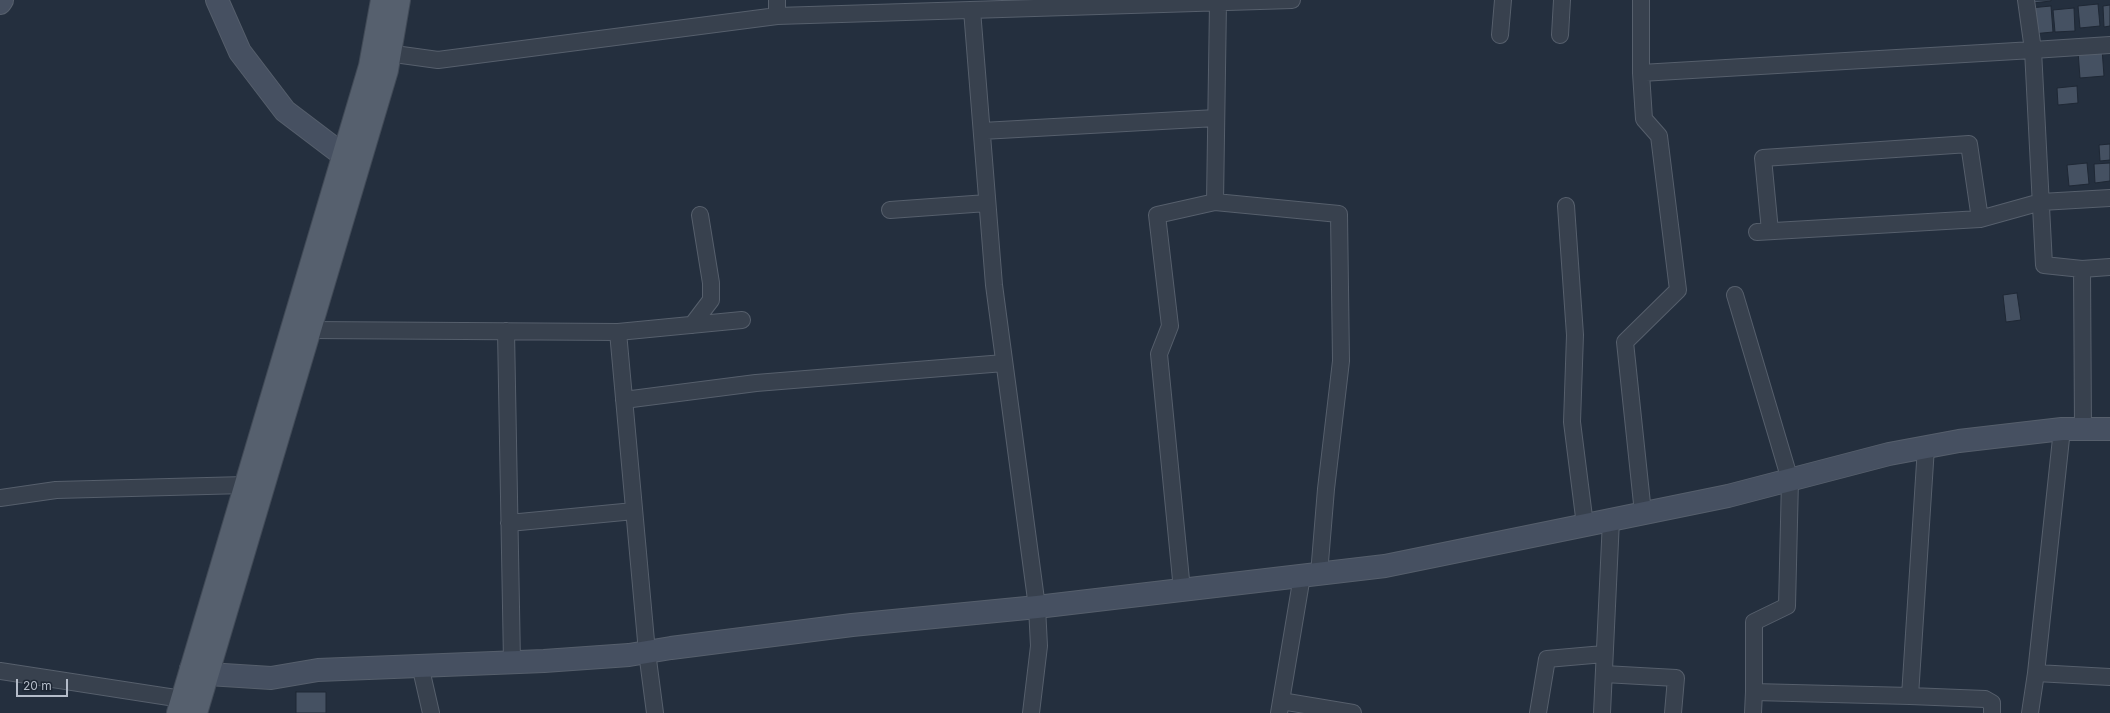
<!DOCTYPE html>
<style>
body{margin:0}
#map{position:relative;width:2110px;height:713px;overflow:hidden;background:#242f3e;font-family:Inter,sans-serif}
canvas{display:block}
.scale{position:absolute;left:16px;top:679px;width:52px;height:18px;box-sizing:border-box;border:2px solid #b4bcc9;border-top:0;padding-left:5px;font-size:12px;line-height:14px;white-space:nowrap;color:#b4bcc9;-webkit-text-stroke:3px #1d2633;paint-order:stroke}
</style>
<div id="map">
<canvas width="2110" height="713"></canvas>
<div class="scale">20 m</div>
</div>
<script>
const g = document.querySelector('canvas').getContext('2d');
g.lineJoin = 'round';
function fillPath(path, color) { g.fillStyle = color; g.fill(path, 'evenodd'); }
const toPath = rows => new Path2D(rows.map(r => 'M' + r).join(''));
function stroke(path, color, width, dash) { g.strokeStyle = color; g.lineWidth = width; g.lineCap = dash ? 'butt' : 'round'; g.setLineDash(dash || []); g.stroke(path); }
const building = toPath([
 [2032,0,2051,0,2051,1,2033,3,2032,0],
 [2098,4,2100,26,2080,28,2078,6,2098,4],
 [2110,5,2110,26,2104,27,2103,6,2110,5],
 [2051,6,2053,32,2032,34,2030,8,2051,6],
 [2074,8,2075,31,2055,32,2053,10,2074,8],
 [2102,49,2104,76,2080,78,2078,51,2102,49],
 [2077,86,2078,103,2058,105,2057,88,2077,86],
 [2110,144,2110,160,2100,161,2099,145,2110,144],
 [2087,163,2089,184,2069,186,2067,165,2087,163],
 [2110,163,2110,181,2095,183,2094,164,2110,163],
 [2017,293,2021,320,2006,322,2003,295,2017,293],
 [296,692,326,692,326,713,296,713,296,692]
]);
fillPath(building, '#455162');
stroke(building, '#1f2835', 1);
const street = toPath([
 [777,0,777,16,1292,0],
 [1641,0,1641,73,2033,50,2044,265,2082,269,2083,428],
 [2026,0,2033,50,2110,45],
 [972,10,994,285,1037,607,1039,646,1031,713],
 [1500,35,1503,0],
 [1560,35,1562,0],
 [380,52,438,60,777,16],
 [1641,73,1644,119,1659,136,1678,290,1625,342,1643,513],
 [982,131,1216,118],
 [1215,202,1339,214,1341,361,1326,489,1319,574],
 [1566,206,1575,335,1572,422,1585,525],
 [890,210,987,203],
 [1770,231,1763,158,1969,144,1980,219],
 [1757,232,1980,219,2041,202,2110,198],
 [2082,269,2110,267],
 [1735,295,1790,480,1787,606,1754,622,1754,692,1910,696,1926,447],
 [692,325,711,300,711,283,700,215],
 [309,330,618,332,742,320],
 [506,331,512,662],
 [618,332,647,652,655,713],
 [624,400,756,383,1004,363],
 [2062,429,2036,673,2110,677],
 [0,498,56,490,245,485],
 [509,523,634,511],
 [1182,590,1159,354,1170,326,1157,215,1215,202,1218,3],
 [420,665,431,713],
 [0,671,182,699],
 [1604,674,1676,678,1673,713],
 [1910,696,1985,699,1992,703,1992,713],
 [1281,701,1353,713],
 [1279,713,1302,576],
 [1538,713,1547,659,1604,654],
 [1602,713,1611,520],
 [1753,713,1754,692],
 [2030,713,2036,673]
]);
const secondary = toPath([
 [217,0,240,52,285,111,343,155],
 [0,3,2,0],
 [191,669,208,674,271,678,318,670,544,661,629,655,671,648,852,625,1037,607,1385,566,1728,496,1889,454,1959,441,2062,429,2110,429]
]);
const primary = toPath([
 [178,713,370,66,382,0],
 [196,713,387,70,399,0]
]);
stroke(street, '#565f6c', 18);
stroke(secondary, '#565f6c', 24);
stroke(primary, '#414a57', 24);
stroke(street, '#38414e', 16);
stroke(secondary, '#465061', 22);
stroke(primary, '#56606e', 22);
</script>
